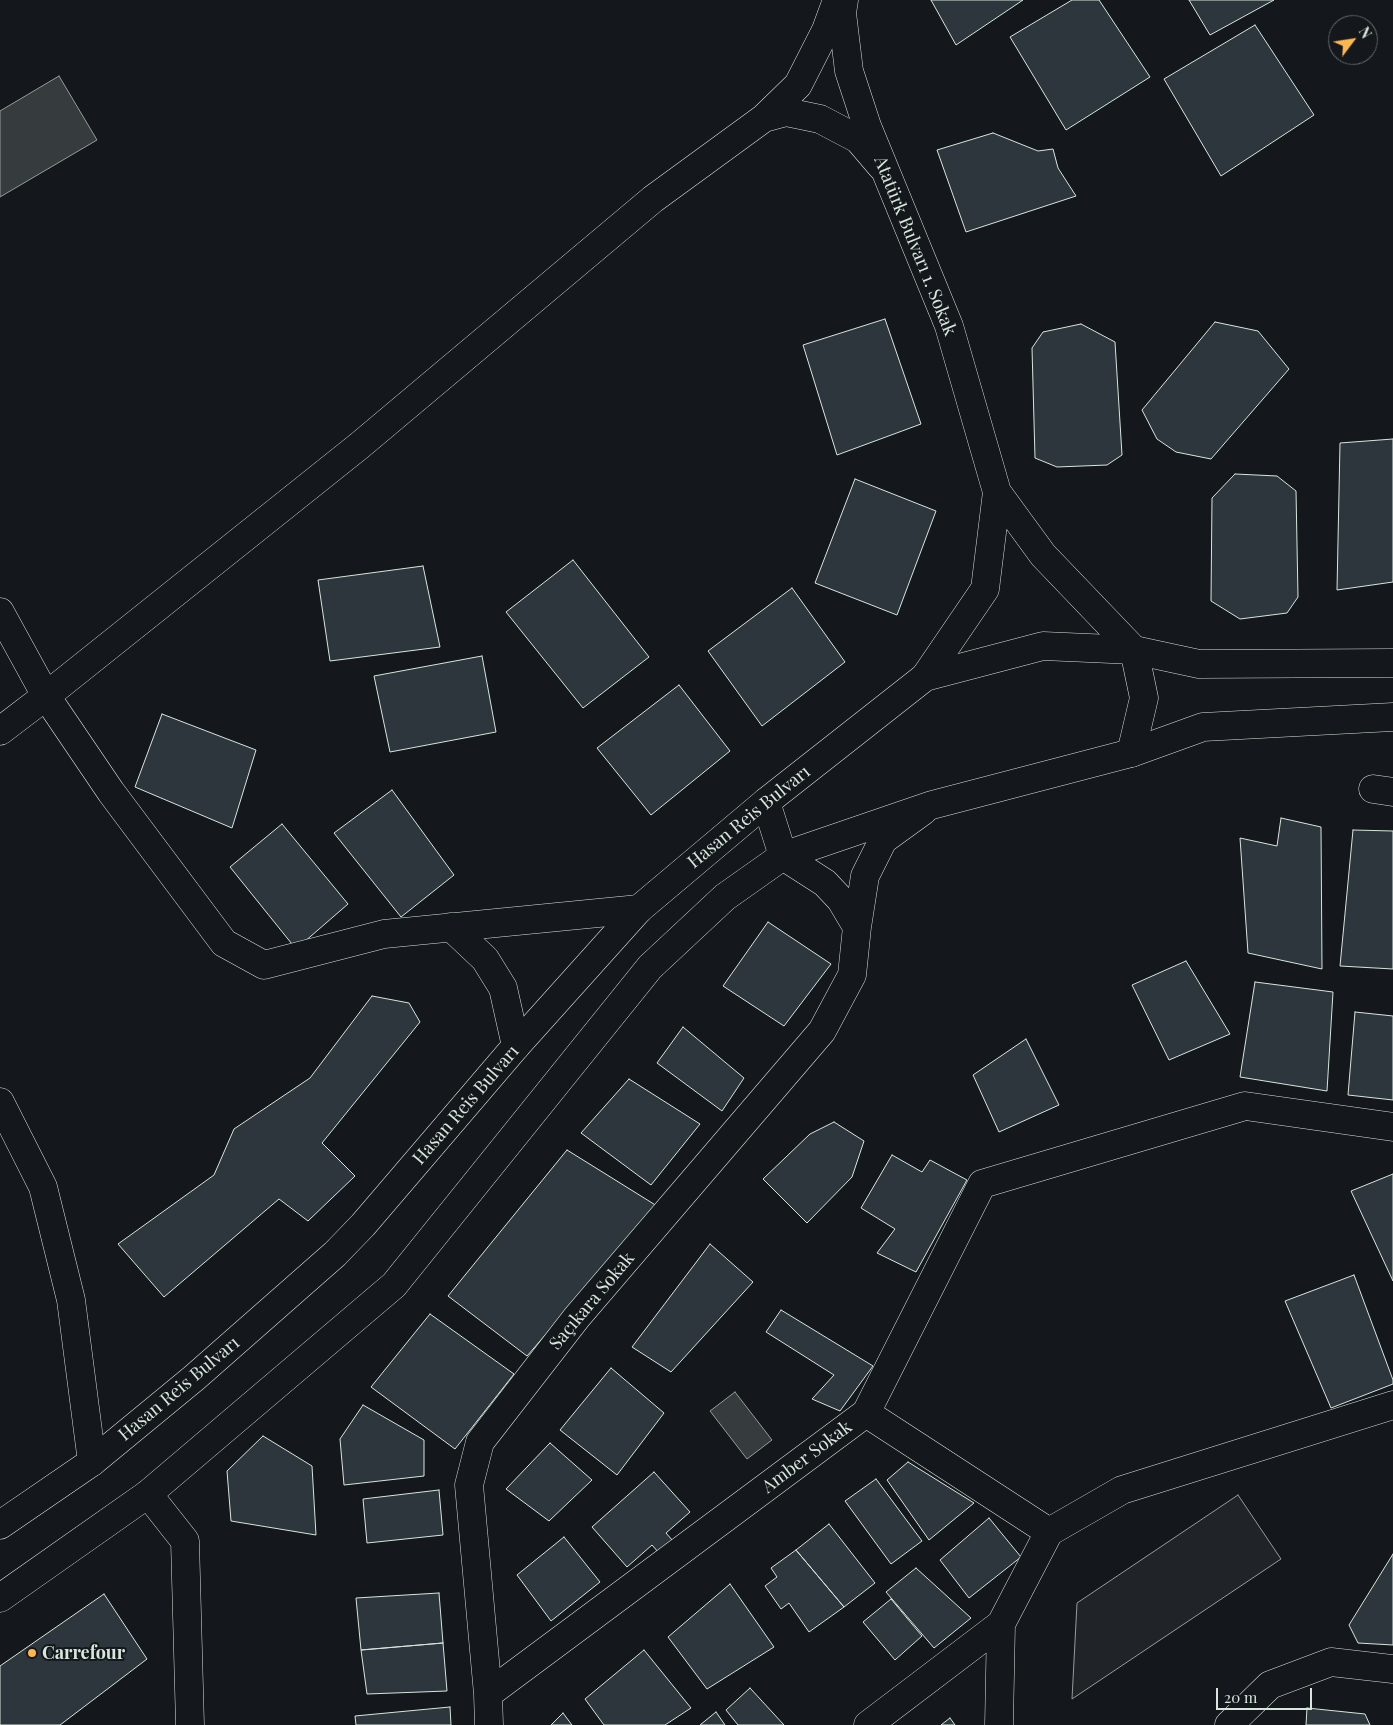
<!DOCTYPE html>
<meta charset="utf-8">
<style>
body{margin:0}
#map{position:relative;width:1393px;height:1725px;overflow:hidden;background:#14181c;font-family:"Playfair Display",serif}
canvas{display:block}
.north{position:absolute;left:1328px;top:15px;width:50px;height:50px;box-sizing:border-box;background:#14181c;border:1px solid #626a69;border-radius:50%;rotate:59deg;font-size:14px;font-weight:700;line-height:20px;text-align:center;color:#d8e6dc}
.north::after{content:'';display:block;margin:auto;width:18px;height:22px;background:#ffb74d;clip-path:polygon(50% 0,100% 100%,50% 72%,0 100%)}
.scale{position:absolute;left:1216px;top:1688px;width:96px;height:22px;box-sizing:border-box;border:2px solid #d8e6dc;border-top:0;padding-left:6px;font-size:15px;line-height:18px;white-space:nowrap;color:#d8e6dc;-webkit-text-stroke:4px #14181c;paint-order:stroke}
</style>
<div id="map">
<canvas width="1393" height="1725"></canvas>
<div class="north">N</div>
<div class="scale">20 m</div>
</div>
<script>
const g = document.querySelector('canvas').getContext('2d');
g.lineJoin = 'round';
function fillPath(path, color) { g.fillStyle = color; g.fill(path, 'evenodd'); }
const toPath = rows => new Path2D(rows.map(r => 'M' + r).join(''));
function stroke(path, color, width, dash) { g.strokeStyle = color; g.lineWidth = width; g.lineCap = dash ? 'butt' : 'round'; g.setLineDash(dash || []); g.stroke(path); }
function label(font, color, halo, rows, align = 'center') {
  g.font = font + ' "Playfair Display",serif'; g.lineWidth = 4; g.setLineDash([]); g.textBaseline = 'middle'; g.strokeStyle = halo; g.fillStyle = color; for (const [text, x, y, turn = 0] of rows) {
    g.save(); g.translate(x, y); g.rotate((+turn || 0) * Math.PI / 180); g.textAlign = isNaN(turn) ? turn : align; if (halo) g.strokeText(text, 0, 0); g.fillText(text, 0, 0); g.restore();
  }
}
const green = toPath([
 [1238,1495,1281,1559,1072,1699,1077,1603,1238,1495]
]);
fillPath(green, '#202428');
stroke(green, '#939e99', 1);
const water = toPath([
 [59,76,97,140,0,197,0,111,59,76],
 [735,1392,772,1440,747,1459,710,1411,735,1392]
]);
fillPath(water, '#363b3e');
stroke(water, '#939e99', 1);
const building = toPath([
 [931,0,1023,0,956,45,931,0],
 [1072,0,1099,0,1150,77,1066,130,1010,37,1072,0],
 [1189,0,1274,0,1210,35,1189,0],
 [1255,25,1314,115,1221,176,1164,79,1255,25],
 [993,133,1038,151,1053,149,1058,168,1076,196,966,232,937,150,993,133],
 [885,319,921,424,837,455,803,345,885,319],
 [1215,322,1258,331,1289,369,1211,459,1176,452,1157,439,1142,410,1215,322],
 [1081,324,1115,342,1122,455,1107,465,1057,467,1035,458,1032,348,1043,332,1081,324],
 [1393,439,1393,582,1337,590,1340,443,1393,439],
 [1235,474,1277,476,1296,491,1298,597,1287,613,1240,619,1211,601,1212,498,1235,474],
 [855,479,936,511,897,615,815,583,855,479],
 [573,560,649,657,583,708,506,612,573,560],
 [423,566,440,647,330,661,318,580,423,566],
 [792,588,845,662,762,726,708,651,792,588],
 [482,656,496,732,390,752,374,676,482,656],
 [679,685,730,751,651,815,597,748,679,685],
 [162,714,256,750,232,828,135,787,162,714],
 [392,790,454,875,401,917,334,833,392,790],
 [1281,818,1321,827,1322,969,1248,953,1240,838,1277,846,1281,818],
 [282,824,348,904,296,949,230,867,282,824],
 [1353,830,1393,831,1393,969,1340,966,1353,830],
 [768,922,831,964,784,1026,723,986,768,922],
 [1186,961,1230,1034,1169,1060,1132,985,1186,961],
 [1255,982,1333,992,1327,1091,1240,1077,1255,982],
 [372,996,409,1003,420,1022,322,1143,355,1176,308,1221,279,1199,164,1297,118,1244,214,1175,234,1129,310,1078,372,996],
 [1355,1012,1393,1016,1393,1100,1348,1095,1355,1012],
 [683,1027,744,1078,722,1111,657,1063,683,1027],
 [1026,1039,1059,1105,999,1132,973,1075,1026,1039],
 [629,1079,700,1124,651,1185,581,1133,629,1079],
 [834,1122,864,1141,852,1177,807,1223,763,1179,810,1134,834,1122],
 [567,1150,657,1206,527,1356,448,1296,567,1150],
 [892,1155,922,1172,930,1160,967,1180,916,1272,877,1253,895,1229,861,1208,892,1155],
 [1393,1174,1393,1281,1351,1191,1393,1174],
 [710,1244,753,1282,671,1372,632,1347,710,1244],
 [1354,1275,1393,1380,1393,1384,1331,1408,1285,1301,1354,1275],
 [781,1310,873,1366,840,1411,812,1399,834,1375,766,1332,781,1310],
 [430,1314,514,1374,455,1449,371,1387,430,1314],
 [611,1368,664,1413,617,1475,560,1430,611,1368],
 [363,1405,424,1440,424,1476,344,1485,340,1439,363,1405],
 [263,1436,312,1466,316,1535,231,1521,227,1471,263,1436],
 [550,1443,592,1480,549,1521,506,1489,550,1443],
 [908,1462,974,1503,929,1540,887,1480,908,1462],
 [654,1472,690,1512,666,1533,673,1541,659,1553,652,1545,627,1567,592,1527,654,1472],
 [876,1479,922,1541,891,1564,845,1501,876,1479],
 [439,1490,443,1535,367,1543,363,1499,439,1490],
 [989,1518,1021,1557,969,1598,940,1560,989,1518],
 [829,1524,875,1583,844,1607,796,1550,829,1524],
 [564,1537,600,1582,551,1621,517,1575,564,1537],
 [796,1550,844,1607,809,1632,789,1603,781,1609,765,1586,777,1577,771,1568,796,1550],
 [1393,1554,1393,1645,1358,1643,1349,1625,1393,1554],
 [916,1568,971,1618,934,1648,886,1592,916,1568],
 [730,1584,774,1647,707,1689,668,1637,730,1584],
 [439,1593,443,1643,361,1650,356,1598,439,1593],
 [104,1594,147,1659,60,1725,0,1725,0,1666,104,1594],
 [891,1599,922,1636,895,1660,863,1622,891,1599],
 [443,1643,447,1691,367,1694,361,1650,443,1643],
 [644,1650,691,1708,665,1725,604,1725,585,1699,644,1650],
 [750,1688,784,1725,738,1725,726,1710,750,1688],
 [450,1707,451,1725,356,1725,355,1716,450,1707],
 [1307,1708,1365,1714,1370,1725,1306,1725,1307,1708],
 [716,1712,725,1725,700,1725,716,1712],
 [563,1713,572,1725,551,1725,563,1713],
 [950,1718,955,1725,941,1725,950,1718]
]);
fillPath(building, '#2c363c');
stroke(building, '#d8e6dc', 1);
const minor = toPath([
 [764,118,786,112,820,119,858,139,881,166],
 [0,612,46,696,0,731],
 [1373,789,1393,792],
 [766,802,783,856,825,883,841,900,857,927],
 [639,909,384,934,264,965,224,943,111,792,46,696,359,446,653,199,764,118,798,85,826,30,837,0],
 [451,927,485,959,503,988,516,1046],
 [0,1102,43,1187,71,1300,92,1462],
 [866,1413,982,1184,1245,1106,1393,1127],
 [148,1494,185,1541,190,1725],
 [1049,1532,1122,1490,1393,1405],
 [488,1694,866,1413,1049,1532,1001,1624],
 [489,1725,488,1694,469,1485,480,1442,577,1317,822,1031,852,975,857,927,865,876,883,840,923,811],
 [868,1725,1001,1624,999,1725],
 [1229,1725,1270,1685,1331,1662,1393,1669]
]);
const tertiary = toPath([
 [844,0,842,13,849,71,867,126,949,326,997,492,1043,555,1134,650,1144,698,1131,753],
 [925,677,985,589,997,492]
]);
const secondary = toPath([
 [0,1525,92,1462,194,1378,335,1254,363,1225,516,1046,639,909,766,802,925,677,1043,646,1134,650,1199,664,1393,663],
 [0,1598,148,1494,394,1285,650,967,725,897,783,856,932,805,1131,753,1203,727,1393,717]
]);
stroke(minor, '#d8e6dc', 29);
stroke(tertiary, '#d8e6dc', 29);
stroke(secondary, '#d8e6dc', 29);
stroke(minor, '#14181c', 28);
stroke(tertiary, '#14181c', 28);
stroke(secondary, '#14181c', 28);
for (const [x, y, r, color] of [
 [32,1653,5,"#ffb74d"]
]) { const dot = new Path2D(); dot.arc(x, y, r, 0, 2 * Math.PI); g.fillStyle = color; g.fill(dot); stroke(dot, '#14181c', 2); }
label('18px', '#d8e6dc', '#14181c', [
 ["Atatürk Bulvarı 1. Sokak",915,246,68],
 ["Hasan Reis Bulvarı",749,817,-39],
 ["Hasan Reis Bulvarı",466,1105,-49],
 ["Saçıkara Sokak",592,1301,-50],
 ["Hasan Reis Bulvarı",179,1389,-40],
 ["Amber Sokak",807,1457,-37]
]);
label('bold 18px', '#d8e6dc', '#14181c', [
 ["Carrefour",42,1653]
], 'left');
</script>
